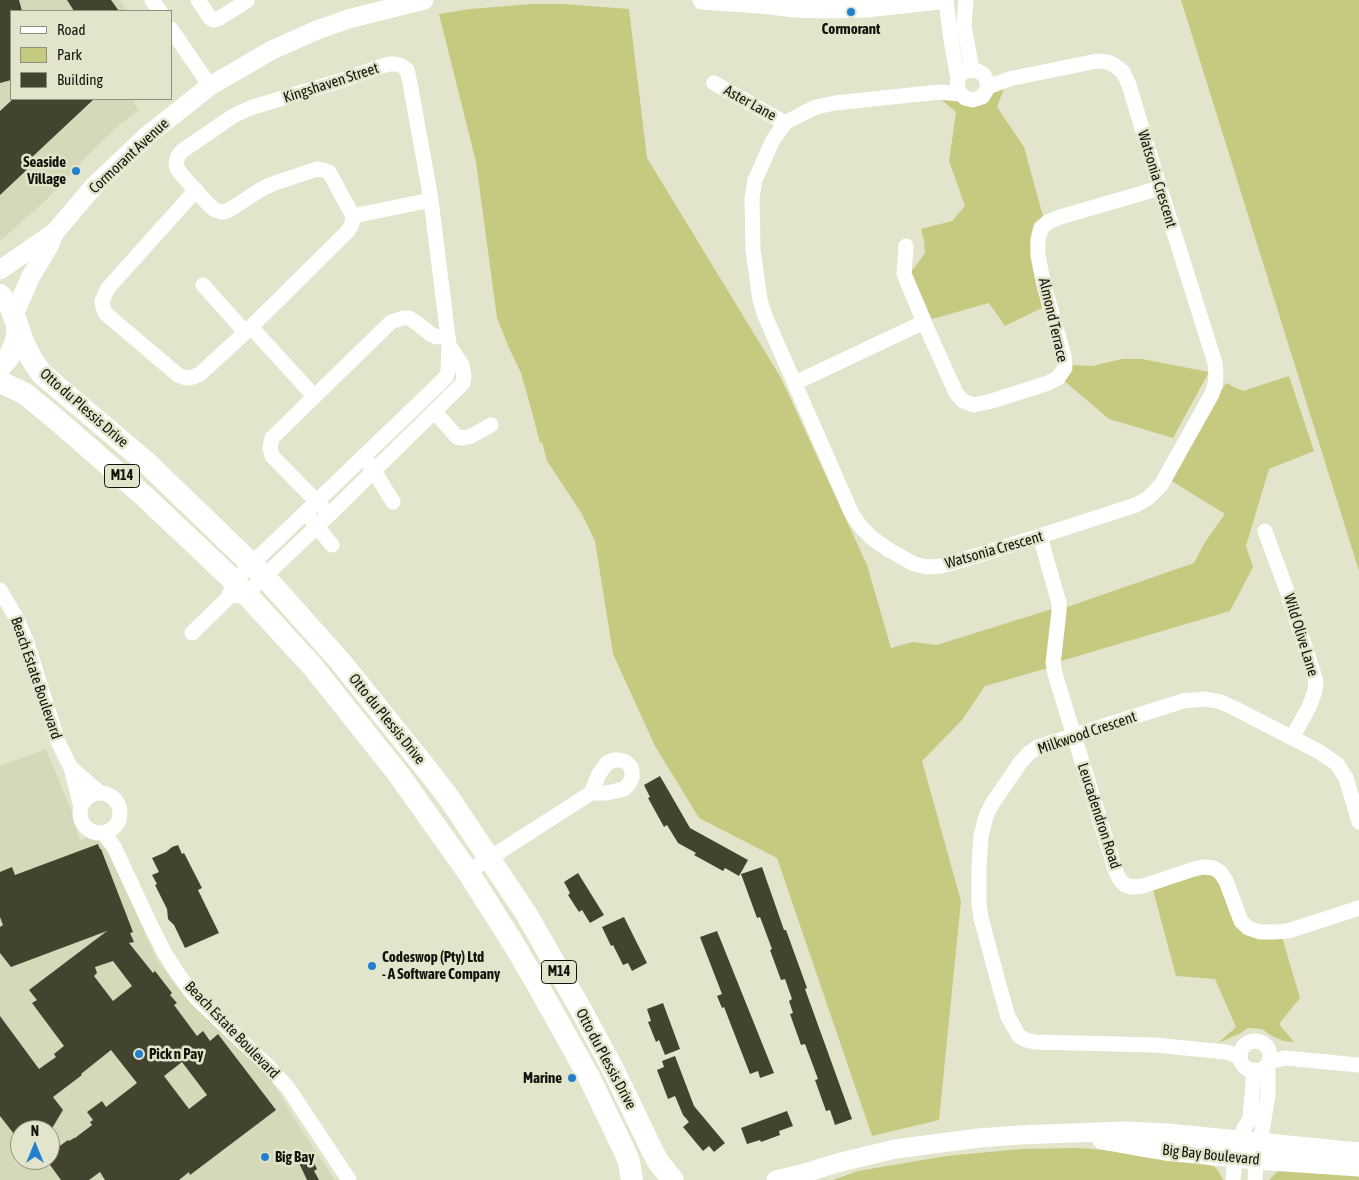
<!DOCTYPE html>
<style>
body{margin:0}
#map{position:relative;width:1359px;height:1180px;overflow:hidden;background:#e2e5cc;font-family:"Asap Condensed",sans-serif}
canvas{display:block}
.legend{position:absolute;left:10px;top:10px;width:162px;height:90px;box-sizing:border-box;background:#e2e5cc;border:1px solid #8f917f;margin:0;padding:6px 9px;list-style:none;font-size:15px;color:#13140b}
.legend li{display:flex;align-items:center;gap:10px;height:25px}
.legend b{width:25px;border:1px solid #8f917f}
.north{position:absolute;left:10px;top:1120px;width:50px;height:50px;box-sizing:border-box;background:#e2e5cc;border:1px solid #8f917f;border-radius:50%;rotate:0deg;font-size:14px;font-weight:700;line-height:20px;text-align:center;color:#13140b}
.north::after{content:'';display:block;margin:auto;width:18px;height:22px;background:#2380cc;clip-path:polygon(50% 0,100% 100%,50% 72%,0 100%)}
</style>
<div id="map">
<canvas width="1359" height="1180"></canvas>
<ul class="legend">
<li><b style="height:6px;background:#fff"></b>Road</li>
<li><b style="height:14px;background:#c6ca81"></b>Park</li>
<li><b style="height:14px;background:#434430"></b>Building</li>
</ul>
<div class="north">N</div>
</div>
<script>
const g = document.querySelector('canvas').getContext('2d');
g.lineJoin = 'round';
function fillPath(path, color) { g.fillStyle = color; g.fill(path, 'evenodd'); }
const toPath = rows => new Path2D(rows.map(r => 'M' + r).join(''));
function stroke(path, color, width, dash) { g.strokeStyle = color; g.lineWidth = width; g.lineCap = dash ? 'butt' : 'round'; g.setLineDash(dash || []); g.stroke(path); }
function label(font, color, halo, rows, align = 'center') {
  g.font = font + ' "Asap Condensed",sans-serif'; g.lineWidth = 5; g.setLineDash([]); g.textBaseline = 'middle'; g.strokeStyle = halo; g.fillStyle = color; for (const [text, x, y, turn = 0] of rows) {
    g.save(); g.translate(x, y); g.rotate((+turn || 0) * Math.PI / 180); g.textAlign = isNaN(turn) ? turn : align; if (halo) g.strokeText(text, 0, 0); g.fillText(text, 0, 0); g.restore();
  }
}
fillPath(toPath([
 [0,0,120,0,127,11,11,11,11,99,135,99,134,103,139,110,120,124,87,156,69,176,44,202,0,241],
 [46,749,72,812,80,840,89,837,96,838,104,843,156,958,184,996,270,1078,299,1126,335,1180,0,1180,0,766],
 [20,1130,50,1130,50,1160,20,1160]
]), '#d6d9b9');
fillPath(toPath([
 [1181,0,1359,0,1359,571],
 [532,4,563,4,629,9,647,158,781,378,867,565,891,648,913,642,937,645,1055,608,1048,668,985,686,962,720,922,761,961,901,939,1120,872,1136,777,858,699,818,655,746,613,654,595,541,582,514,547,461,542,442,540,443,532,412,521,373,509,348,497,318,476,162,439,14,470,9],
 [1007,81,997,107,1024,147,1043,216,1034,223,1031,235,1030,247,1042,308,1005,326,989,303,932,319,911,272,925,253,924,241,921,229,952,221,965,206,949,161,956,112,935,94,978,103],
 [1122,359,1142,359,1209,372,1173,438,1109,419,1063,380,1072,365,1092,366],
 [1289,376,1314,451,1269,469,1246,546,1253,567,1230,611,1061,661,1067,607,1194,563,1205,542,1225,514,1170,480,1226,383,1243,391],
 [1211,871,1217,874,1230,914,1282,937,1300,998,1279,1024,1294,1042,1283,1041,1272,1036,1262,1029,1248,1028,1239,1034,1218,1043,1236,1027,1215,979,1176,976,1153,890],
 [1079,1148,1105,1150,1149,1158,1203,1163,1215,1167,1219,1172,1223,1180,833,1180,858,1171,946,1156,1021,1149],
 [1283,1170,1359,1174,1359,1180,1269,1180,1277,1172]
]), '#c6ca81');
fillPath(toPath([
 [0,0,19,0,22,11,11,11,11,80,0,83],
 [67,0,111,0,119,11,74,11],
 [13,99,94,99,29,160,33,164,0,195,0,111],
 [660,776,690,828,748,860,739,876,725,868,723,871,694,855,696,853,678,843,667,825,664,827,648,798,650,797,644,785],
 [98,844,100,849,101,849,133,932,130,933,134,942,129,943,153,973,155,971,172,993,170,995,177,1003,174,1005,197,1036,203,1031,210,1041,218,1034,276,1110,190,1175,189,1172,179,1180,105,1180,100,1172,89,1180,61,1180,50,1165,50,1153,68,1140,69,1141,74,1138,75,1138,92,1125,90,1122,93,1120,87,1112,102,1101,106,1107,137,1083,111,1050,81,1074,82,1075,53,1097,63,1110,51,1130,20,1130,14,1134,0,1116,0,1016,39,1069,56,1057,54,1054,64,1046,32,1003,37,1000,29,990,107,931,11,967,0,953,0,927,3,925,0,917,0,872,12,867,15,875],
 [113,961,132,986,113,1001,94,976,97,973,95,967],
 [182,1062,207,1095,189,1109,164,1076],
 [178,845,182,854,184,853,202,888,198,890,219,933,185,948,174,925,168,919,167,909,155,885,157,884,152,875,159,872,152,858,166,852,172,847],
 [762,867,784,930,786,930,807,988,805,989,852,1119,835,1125,830,1110,826,1111,815,1080,818,1079,805,1044,801,1045,790,1014,793,1013,789,1001,792,999,785,979,781,980,770,950,772,949,760,917,757,918,741,874],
 [578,873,604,915,590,923,582,910,579,912,568,895,570,893,564,882],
 [624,917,647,963,632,971,628,963,623,965,613,945,611,946,602,927],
 [717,931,774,1073,760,1078,758,1071,750,1074,724,1007,722,1008,717,996,722,994,700,937],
 [663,1003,680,1049,665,1055,659,1040,656,1042,648,1022,651,1021,647,1009],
 [675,1056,694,1106,725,1143,714,1152,709,1146,703,1151,683,1127,689,1122,683,1115,675,1096,668,1099,657,1070,664,1067,662,1061],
 [787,1111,793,1126,779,1131,780,1135,761,1142,760,1140,747,1144,741,1128],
 [311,1157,317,1169,314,1171,319,1180,307,1180,299,1163]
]), '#434430');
stroke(toPath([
 [152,0,160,11],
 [198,0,210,18,214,20,218,19,247,1],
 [946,0,951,40,958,79,957,87,959,92,965,98,973,100,982,97,986,91,988,87,986,79,984,75,978,71,974,70,966,71,961,74,958,79],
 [966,0,964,25,972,70],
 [171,29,210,86],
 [714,83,785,123],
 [960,94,939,92,835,103,816,107,798,116,785,123,773,140,755,180,752,198,753,250,760,300,765,316,852,514,861,527,872,538,889,550,914,564,927,567,941,566,956,562,1040,536,1136,505,1148,498,1161,485,1212,394,1215,385,1216,375,1215,363,1160,188,1129,85,1123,72,1114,65,1107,62,1097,61,1009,79,988,87],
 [196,190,108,288,102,301,103,307,105,313,178,375,186,378,193,377,200,374,251,327,348,231,352,224,353,216,431,200],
 [906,246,904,274,924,322],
 [203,285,245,332],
 [251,327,314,396],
 [795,383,924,322,956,393,963,401,974,405,992,401,1048,383,1058,378,1065,368,1064,356,1044,285,1038,256,1038,240,1041,229,1048,222,1060,217,1160,188],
 [434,411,457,437,463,438,471,436,491,425],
 [369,464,374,471,393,502],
 [323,508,272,456,270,448,272,438,391,322,403,318,409,318,414,321,432,335,437,337,447,335],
 [311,519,332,545],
 [1265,531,1287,591,1316,681,1315,691,1309,707,1292,738],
 [1040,536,1059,603,1059,611,1053,663,1055,674,1116,872,1120,880,1125,885,1132,887,1143,886,1194,869,1203,867,1213,868,1220,872,1226,881,1241,921,1248,928,1260,932,1274,932,1288,931,1359,908],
 [0,590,17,619,27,643,58,742,71,768,81,807],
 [238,596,246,594,330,514,463,383,464,377,462,365,449,345],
 [192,633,228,598,234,581,440,383,446,377,448,371,449,345,431,200,425,166,410,83,407,70,402,66,396,64,388,64,336,82,250,108,233,116,182,151,178,156,176,163,177,168,181,174,208,204,215,210,221,212,227,211,234,207,260,190,272,184,317,169,323,170,329,172,353,216],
 [71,768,100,793],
 '80 813a20 20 0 1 1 40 0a20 20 0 1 1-40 0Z',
 [103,833,114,847,153,930,164,952,178,974,196,998,270,1068,288,1088,349,1180],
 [468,872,591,793,607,793,624,789,628,785,632,778,632,772,631,767,626,762,620,760,614,760,607,763,599,774,591,793],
 '1240 1056a15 15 0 1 1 30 0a15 15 0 1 1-30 0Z',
 [1240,1057,1226,1052,1155,1045,1035,1042,1026,1040,1019,1036,1008,1017,998,981,981,918,979,904,979,867,981,836,986,816,992,804,1020,763,1029,753,1038,747,1183,701,1206,699,1221,702,1236,709,1318,751,1337,764,1346,778,1359,822],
 [1269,1062,1285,1058,1359,1065],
 [1233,1180,1235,1158,1242,1140,1243,1130,1250,1119,1254,1070],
 [1255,1180,1256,1160,1260,1143,1268,1095,1268,1063]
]), '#fff', 15);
stroke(toPath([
 [702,0,762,4,795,8,828,9,866,8,939,0],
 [0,270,52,234],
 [14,315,30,278,49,246,55,232,94,186,148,135,210,86,272,50,317,30,348,19,424,0],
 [1102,1140,1165,1151,1256,1160,1359,1167],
 [776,1180,805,1173,837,1163,895,1149,979,1138,1019,1135,1126,1131,1168,1133,1359,1152]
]), '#fff', 19);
stroke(toPath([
 [0,295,11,308,24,344,31,358,41,373,147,463,265,577,340,661,425,767,449,798,527,915,580,1008,612,1067,653,1152,659,1163,673,1180],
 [0,367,8,358,14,347,17,336,17,326],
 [0,382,24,393,57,420,144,496,234,581,313,667,399,775,468,872,513,943,537,984,589,1077,624,1150,629,1162,632,1180]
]), '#fff', 22);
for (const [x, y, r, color] of [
 [851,12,5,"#2380cc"],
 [76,171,5,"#2380cc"],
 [372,966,5,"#2380cc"],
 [139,1054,5,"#2380cc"],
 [572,1078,5,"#2380cc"],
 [265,1157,5,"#2380cc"]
]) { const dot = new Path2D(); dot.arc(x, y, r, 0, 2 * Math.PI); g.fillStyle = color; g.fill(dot); stroke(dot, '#e2e5cc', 2); }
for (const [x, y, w] of [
 [122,476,35],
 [559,972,35]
]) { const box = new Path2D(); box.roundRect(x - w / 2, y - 11.5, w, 23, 4); g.fillStyle = '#e2e5cc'; g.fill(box); stroke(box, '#13140b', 1); }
label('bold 14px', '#13140b', null, [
 ["M14",122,476],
 ["M14",559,972]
]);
label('bold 15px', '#13140b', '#e2e5cc', [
 ["Cormorant",851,29,"center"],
 ["Seaside",66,162,"right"],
 ["Village",66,179,"right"],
 ["Codeswop (Pty) Ltd",382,957],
 ["- A Software Company",382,974],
 ["Pick n Pay",149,1054],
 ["Marine",562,1078,"right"],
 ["Big Bay",275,1157]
], 'left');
label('15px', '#13140b', '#e2e5cc', [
 ["Kingshaven Street",331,83,-18],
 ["Aster Lane",750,103,29],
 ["Cormorant Avenue",129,156,-43],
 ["Watsonia Crescent",1157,179,73],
 ["Almond Terrace",1053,320,77],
 ["Otto du Plessis Drive",84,408,41],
 ["Watsonia Crescent",994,550,-16],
 ["Wild Olive Lane",1301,635,73],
 ["Beach Estate Boulevard",36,678,71],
 ["Otto du Plessis Drive",387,719,51],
 ["Milkwood Crescent",1087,733,-19],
 ["Leucadendron Road",1099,816,72],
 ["Beach Estate Boulevard",232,1030,46],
 ["Otto du Plessis Drive",606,1059,62],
 ["Big Bay Boulevard",1211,1155,6]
]);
</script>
